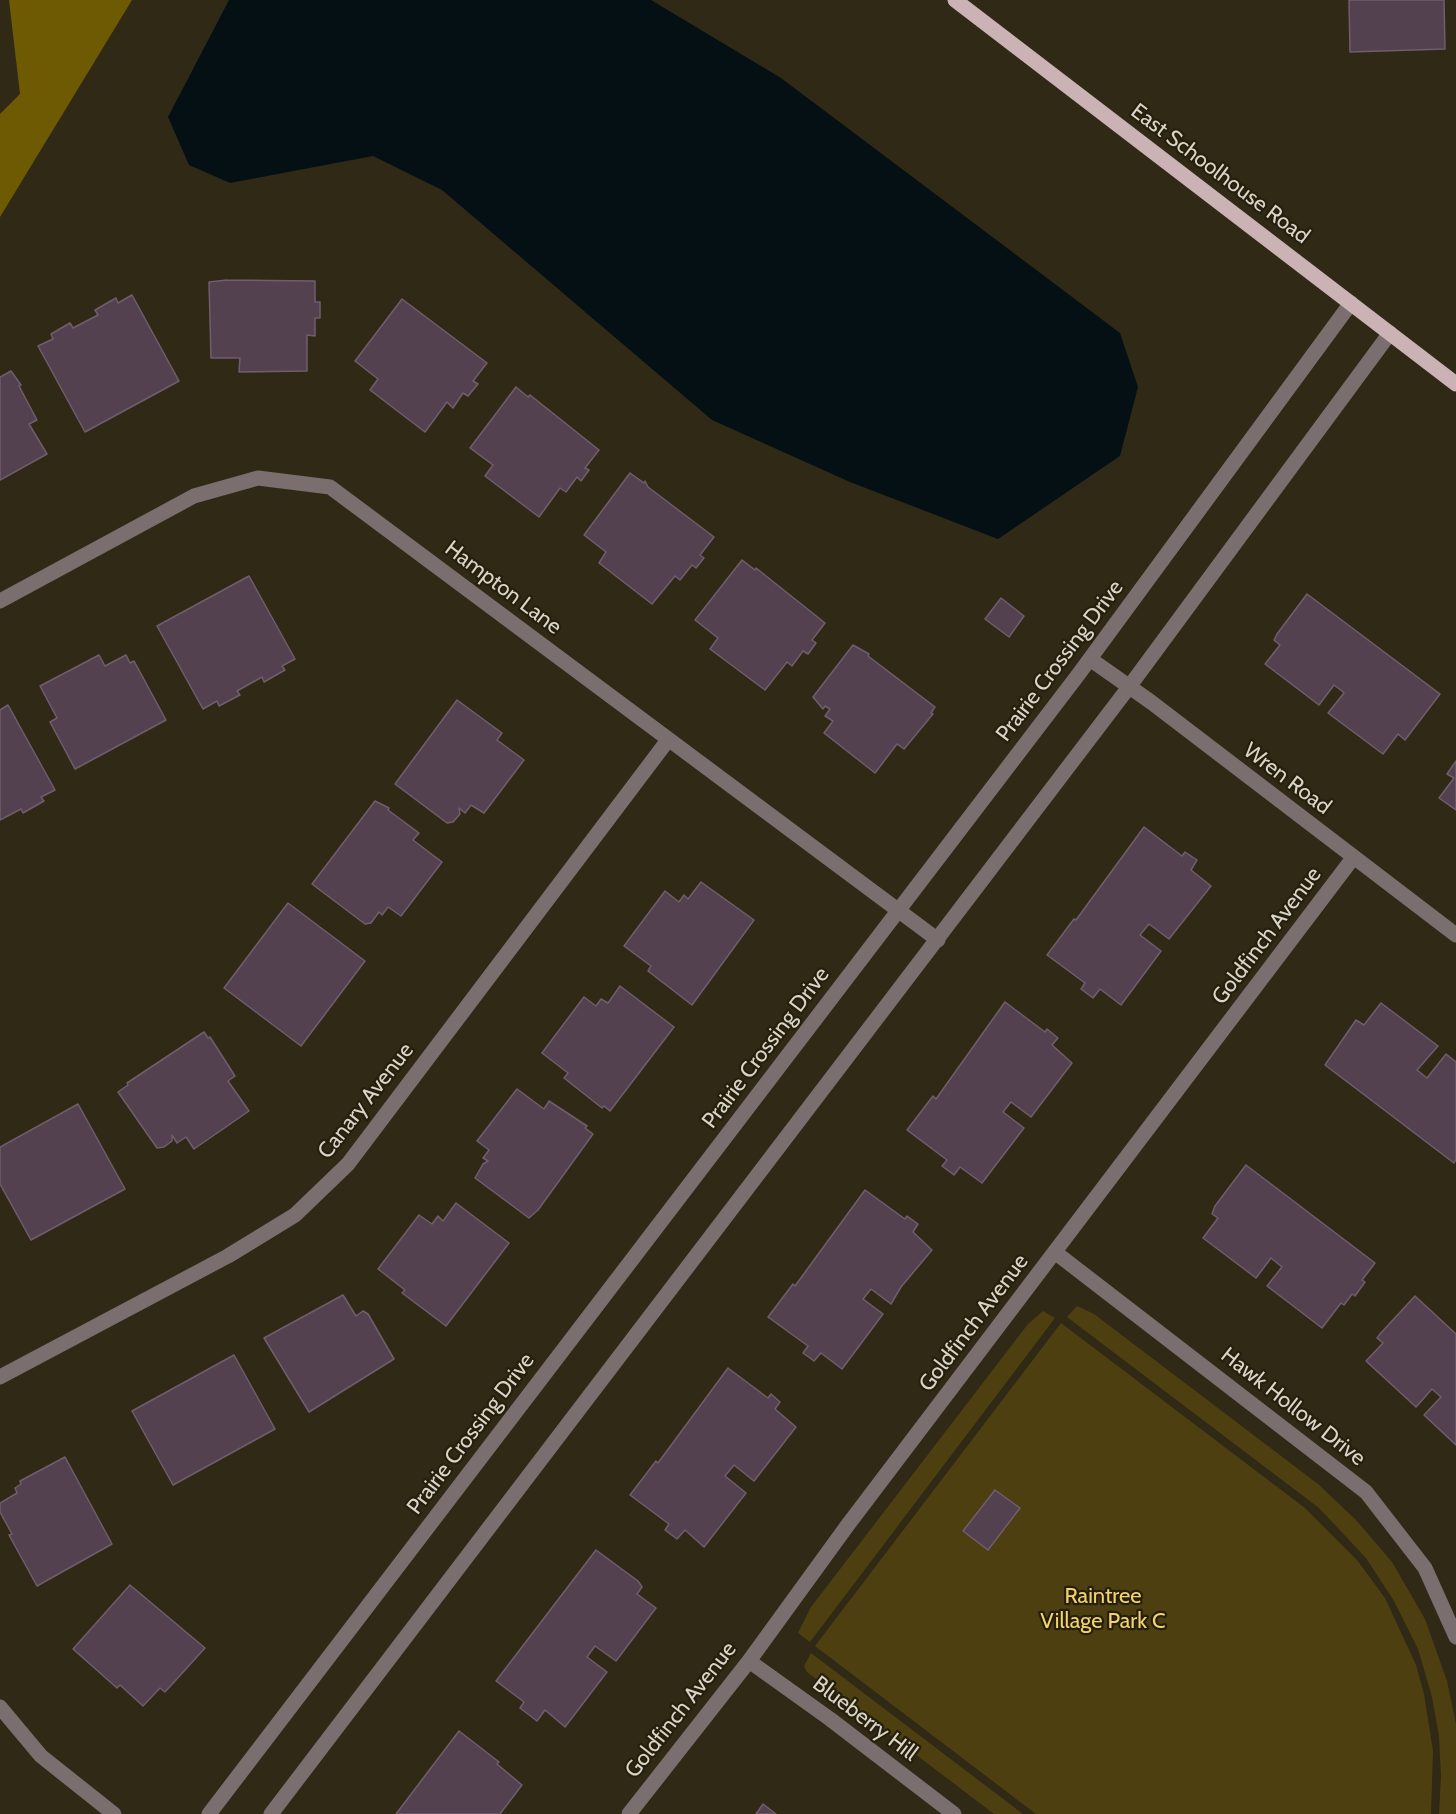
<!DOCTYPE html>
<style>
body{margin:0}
canvas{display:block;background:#2f2915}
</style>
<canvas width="1456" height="1814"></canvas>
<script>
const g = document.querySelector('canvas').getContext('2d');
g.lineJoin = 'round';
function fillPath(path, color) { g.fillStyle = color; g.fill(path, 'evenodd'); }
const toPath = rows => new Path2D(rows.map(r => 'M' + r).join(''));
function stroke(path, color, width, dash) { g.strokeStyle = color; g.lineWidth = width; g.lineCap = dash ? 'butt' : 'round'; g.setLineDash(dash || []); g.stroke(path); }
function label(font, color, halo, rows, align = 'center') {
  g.font = font + ' Cabin,sans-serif'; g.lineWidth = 4.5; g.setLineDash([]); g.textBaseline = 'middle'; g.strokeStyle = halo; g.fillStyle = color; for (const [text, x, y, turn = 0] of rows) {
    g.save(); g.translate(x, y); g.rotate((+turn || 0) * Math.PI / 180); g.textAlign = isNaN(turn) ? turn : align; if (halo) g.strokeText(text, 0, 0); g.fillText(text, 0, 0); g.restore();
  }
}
fillPath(toPath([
 [1077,1306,1094,1314,1318,1484,1356,1520,1392,1562,1425,1619,1447,1681,1456,1724,1456,1814,1439,1814,1441,1776,1439,1736,1432,1697,1418,1649,1394,1601,1366,1558,1319,1508,1067,1317],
 [1043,1311,1055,1318,810,1642,798,1633,811,1607,1028,1324],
 [1061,1323,1305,1508,1357,1560,1385,1598,1416,1665,1424,1694,1433,1751,1431,1814,1036,1814,815,1646],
 [811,1653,1023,1814,994,1814,898,1741,807,1672,804,1666]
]), '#4d3f10');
fillPath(toPath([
 [9,0,132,0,0,217,0,114,20,94]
]), '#6f5a04');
fillPath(toPath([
 [229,0,651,0,781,78,1120,333,1138,387,1120,456,998,539,850,482,712,420,442,190,373,156,230,183,189,165,168,117]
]), '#051014');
const building = toPath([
 [1349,0,1444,0,1445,49,1350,52,1349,0],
 [227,280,315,281,315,302,320,302,320,318,315,318,315,336,307,335,307,371,239,372,240,358,211,358,209,282,227,280],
 [132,295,179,381,85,432,38,346,53,339,51,334,70,323,73,328,98,315,95,310,116,298,118,303,132,295],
 [402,299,487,363,473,381,478,384,468,396,463,393,453,408,447,402,425,432,370,390,378,379,355,361,402,299],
 [11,371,21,385,19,386,37,420,29,424,47,454,0,480,0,377,11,371],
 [516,387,528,397,530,395,599,450,585,468,589,470,581,481,577,477,566,492,560,488,539,517,485,476,493,465,470,448,516,387],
 [630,473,644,483,645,481,648,487,714,537,700,555,704,558,696,568,692,565,680,580,675,576,652,604,599,563,606,552,584,535,630,473],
 [742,560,755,570,756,568,825,623,812,640,816,643,808,654,803,651,792,666,787,662,765,690,710,649,718,638,695,620,742,560],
 [249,576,295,659,282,666,285,670,264,682,262,677,237,691,240,695,219,706,217,701,203,709,157,626,249,576],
 [1307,594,1440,694,1405,740,1398,734,1383,754,1328,713,1344,693,1342,691,1334,685,1319,705,1265,664,1280,645,1274,640,1277,634,1307,594],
 [1001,598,1024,616,1009,637,985,619,1001,598],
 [853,645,869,654,868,656,935,707,931,713,933,714,904,749,897,744,875,773,824,733,833,721,825,716,830,709,825,706,823,709,813,697,853,645],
 [99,655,105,666,126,655,130,663,134,661,166,720,75,769,50,722,57,718,40,686,99,655],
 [457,700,502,733,497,740,524,760,484,813,471,805,465,813,459,808,460,814,453,822,447,823,395,784,457,700],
 [8,705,55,790,41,797,44,801,23,813,21,809,0,820,0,710,8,705],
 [1456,761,1456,810,1439,798,1454,778,1447,774,1456,761],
 [375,801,389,808,388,810,419,833,413,840,442,862,401,916,388,907,382,915,379,912,371,923,365,924,312,884,375,801],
 [1144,827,1182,856,1185,852,1197,860,1191,870,1211,886,1169,939,1149,924,1140,935,1161,951,1121,1005,1100,989,1093,998,1081,989,1085,983,1047,955,1074,919,1076,920,1144,827],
 [701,882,754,920,692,1005,648,971,651,966,624,946,665,891,679,902,684,895,688,899,701,882],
 [288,903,365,961,301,1046,224,988,288,903],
 [620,986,674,1027,610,1111,604,1106,602,1108,564,1078,568,1073,542,1053,584,997,596,1006,601,999,608,1003,620,986],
 [1005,1002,1045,1032,1047,1029,1058,1038,1052,1045,1072,1063,1031,1117,1011,1102,1003,1112,1024,1128,982,1183,960,1167,954,1175,942,1166,947,1160,907,1130,933,1096,936,1099,1005,1002],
 [1381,1003,1438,1046,1417,1070,1427,1078,1446,1054,1456,1062,1456,1159,1454,1163,1325,1065,1356,1020,1364,1025,1381,1003],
 [204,1032,208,1038,210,1037,235,1076,228,1081,249,1111,194,1149,186,1137,177,1143,172,1135,172,1141,164,1147,157,1148,118,1092,128,1085,127,1083,204,1032],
 [517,1089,544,1109,549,1101,587,1126,585,1128,593,1134,538,1210,529,1218,475,1178,483,1164,488,1161,483,1158,489,1150,477,1141,517,1089],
 [78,1104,125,1189,31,1240,0,1184,0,1147,78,1104],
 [1246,1165,1375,1263,1362,1280,1365,1282,1355,1296,1352,1294,1344,1305,1341,1303,1322,1328,1267,1286,1282,1267,1271,1258,1256,1278,1203,1238,1218,1218,1212,1214,1215,1206,1246,1165],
 [865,1190,905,1219,907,1216,918,1224,913,1232,932,1250,901,1287,891,1304,871,1289,863,1299,883,1314,842,1369,821,1353,814,1361,803,1353,808,1346,768,1317,793,1284,795,1286,865,1190],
 [456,1203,509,1243,446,1326,402,1293,405,1290,378,1269,419,1215,432,1224,438,1216,443,1221,456,1203],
 [343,1295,356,1316,363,1311,368,1314,394,1359,309,1412,264,1338,343,1295],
 [1415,1296,1456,1334,1456,1445,1424,1415,1441,1397,1432,1389,1416,1407,1366,1361,1383,1343,1377,1338,1380,1334,1415,1296],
 [234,1355,275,1429,173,1485,132,1411,234,1355],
 [728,1368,768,1398,771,1394,780,1402,775,1409,796,1427,754,1481,734,1465,725,1476,746,1493,704,1547,685,1530,677,1539,665,1530,669,1524,630,1495,656,1461,658,1463,728,1368],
 [65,1457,112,1544,37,1586,9,1535,12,1534,0,1512,0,1503,17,1493,15,1488,21,1484,20,1481,65,1457],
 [995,1490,1020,1508,988,1550,963,1531,995,1490],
 [596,1550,638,1581,642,1587,637,1594,656,1608,616,1661,595,1646,587,1657,607,1672,565,1727,545,1710,537,1721,520,1708,524,1702,496,1681,596,1550],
 [130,1585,205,1648,165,1692,160,1688,143,1706,120,1685,117,1688,73,1649,130,1585],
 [459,1731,499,1762,497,1764,522,1785,500,1814,396,1814,459,1731],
 [763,1804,776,1814,756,1814,763,1804]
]);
fillPath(building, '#534150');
stroke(building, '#705d6d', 1.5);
stroke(toPath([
 [0,601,194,496,258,478,330,487,938,940],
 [1090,659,1151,702,1456,935],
 [1056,1253,1366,1492,1425,1568,1456,1637],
 [0,1377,228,1256,295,1215,348,1164,668,740],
 [749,1661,830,1719,954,1814],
 [0,1707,41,1756,114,1814],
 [209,1814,1078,675,1351,303],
 [271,1814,1129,687,1390,333],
 [629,1814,749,1661,847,1526,1353,858]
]), '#7a6e6f', 15);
stroke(toPath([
 [955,0,1456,384]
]), '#cbb3b5', 15);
label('22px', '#d9d5c9', '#261f0c', [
 ["East Schoolhouse Road",1220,174,37],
 ["Hampton Lane",503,588,37],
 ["Prairie Crossing Drive",1060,661,-53],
 ["Wren Road",1287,779,37],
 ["Goldfinch Avenue",1267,936,-53],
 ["Prairie Crossing Drive",766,1048,-53],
 ["Canary Avenue",366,1101,-52],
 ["Goldfinch Avenue",974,1323,-53],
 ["Hawk Hollow Drive",1293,1407,38],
 ["Prairie Crossing Drive",471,1434,-53],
 ["Goldfinch Avenue",681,1710,-52],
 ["Blueberry Hill",865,1719,37]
]);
label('22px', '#f2d36d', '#261f0c', [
 ["Raintree",1103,1597],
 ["Village Park C",1103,1622]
]);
</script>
